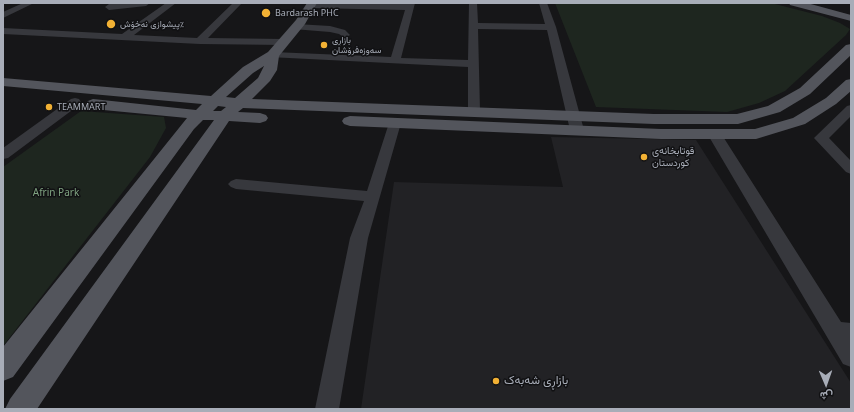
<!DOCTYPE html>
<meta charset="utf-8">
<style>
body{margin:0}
#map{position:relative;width:854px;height:412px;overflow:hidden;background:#161618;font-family:"Noto Sans",Vazirmatn,sans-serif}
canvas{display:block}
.frame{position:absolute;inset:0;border:4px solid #a8adb8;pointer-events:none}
.north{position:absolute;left:806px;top:364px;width:40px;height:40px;-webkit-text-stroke:3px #111113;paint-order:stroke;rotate:178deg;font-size:11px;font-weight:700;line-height:16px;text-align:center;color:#a8adb8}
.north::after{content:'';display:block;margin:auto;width:14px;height:18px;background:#a8adb8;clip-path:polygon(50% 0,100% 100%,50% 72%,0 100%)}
</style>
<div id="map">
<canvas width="854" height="412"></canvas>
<div class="frame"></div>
<div class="north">ش</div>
</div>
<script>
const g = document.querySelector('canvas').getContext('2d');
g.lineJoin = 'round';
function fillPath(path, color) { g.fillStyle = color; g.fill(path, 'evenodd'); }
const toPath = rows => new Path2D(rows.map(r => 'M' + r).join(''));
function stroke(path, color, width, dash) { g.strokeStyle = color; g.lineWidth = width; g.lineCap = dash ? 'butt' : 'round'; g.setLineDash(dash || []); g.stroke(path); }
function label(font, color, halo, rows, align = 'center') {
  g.font = font + ' "Noto Sans",Vazirmatn,sans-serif'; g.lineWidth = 3; g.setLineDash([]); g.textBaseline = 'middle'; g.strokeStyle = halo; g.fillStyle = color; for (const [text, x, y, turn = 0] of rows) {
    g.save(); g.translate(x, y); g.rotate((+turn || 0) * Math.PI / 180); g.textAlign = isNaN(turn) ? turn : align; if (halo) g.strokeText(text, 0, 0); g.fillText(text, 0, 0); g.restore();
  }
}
fillPath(toPath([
 [551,137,696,140,851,383,851,409,361,409,394,182,563,187]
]), '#222225');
fillPath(toPath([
 [555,3,771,3,822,16,840,23,850,29,846,35,785,91,759,103,727,112,596,107],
 [81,111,164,117,166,128,150,157,3,346,3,167]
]), '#1e261f');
fillPath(toPath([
 [23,3,34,3,3,18,3,12,23,3],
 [122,3,150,3,146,6,109,10,105,7,109,4,122,3],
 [166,3,176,3,134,35,197,38,233,3,242,3,208,38,284,39,289,42,284,45,200,44,3,34,3,28,122,34,166,3],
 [309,3,406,4,407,3,415,3,401,58,468,60,469,3,477,3,478,23,545,24,539,3,547,3,556,27,584,130,582,133,577,134,572,133,570,130,547,30,478,29,480,111,478,114,474,115,470,114,468,111,468,67,269,57,268,55,273,52,391,57,405,10,311,8,307,5,309,3],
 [296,24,330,26,345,30,350,35,345,38,339,34,330,32,293,29,291,27,293,25,296,24],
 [75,98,79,99,81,102,79,105,8,158,3,159,3,148,71,99,75,98],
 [851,105,851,116,829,138,851,161,851,174,846,172,814,138,847,106,851,105],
 [395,119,400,120,401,123,368,238,339,409,315,409,350,238,364,201,236,189,231,187,228,184,231,181,236,179,367,191,389,123,390,120,395,119],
 [715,131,720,132,722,135,841,322,851,323,851,367,843,364,708,135,710,132,715,131]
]), '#37383d');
fillPath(toPath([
 [307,3,317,3,305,24,279,56,277,70,270,81,252,99,654,114,737,114,768,106,800,88,846,45,851,44,851,55,810,94,780,112,738,124,654,124,243,108,238,112,260,113,266,115,268,118,266,121,260,123,229,121,37,409,5,409,10,399,214,120,203,120,194,129,13,377,3,381,3,347,187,118,93,109,88,107,85,104,88,101,93,99,196,110,202,104,3,86,3,78,211,96,243,67,268,52,296,20,307,3],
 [264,66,258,78,235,98,226,97,253,73,264,66],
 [218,106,226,107,221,111,213,111,218,106],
 [789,3,807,3,851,15,851,21,790,5,789,3],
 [851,79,851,91,836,104,805,124,756,139,661,139,350,126,344,124,342,121,344,118,350,116,661,129,755,129,793,118,826,98,846,80,851,79]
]), '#53555c');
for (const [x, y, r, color] of [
 [266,13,5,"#f2b134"],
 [111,24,5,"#f2b134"],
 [324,45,4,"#f2b134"],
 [49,107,4,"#f2b134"],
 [644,157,4,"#f2b134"],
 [496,381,4,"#f2b134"]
]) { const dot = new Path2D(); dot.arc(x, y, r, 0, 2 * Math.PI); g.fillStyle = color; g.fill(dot); stroke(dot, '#111113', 1.5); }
label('9px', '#a8adb8', '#111113', [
 ["Bardarash PHC",275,13],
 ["پیشوازی نەخۆش٪",120,24],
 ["بازاڕی",332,40],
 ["سەوزەفرۆشان",332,50],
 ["TEAMMART",57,107]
], 'left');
label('10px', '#a8adb8', '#111113', [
 ["قوتابخانەی",652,151],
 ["کوردستان",652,163]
], 'left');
label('10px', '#7fa381', '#111113', [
 ["Afrin Park",56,193]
]);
label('12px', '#a8adb8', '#111113', [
 ["بازاڕی شەبەک",504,381]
], 'left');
</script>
